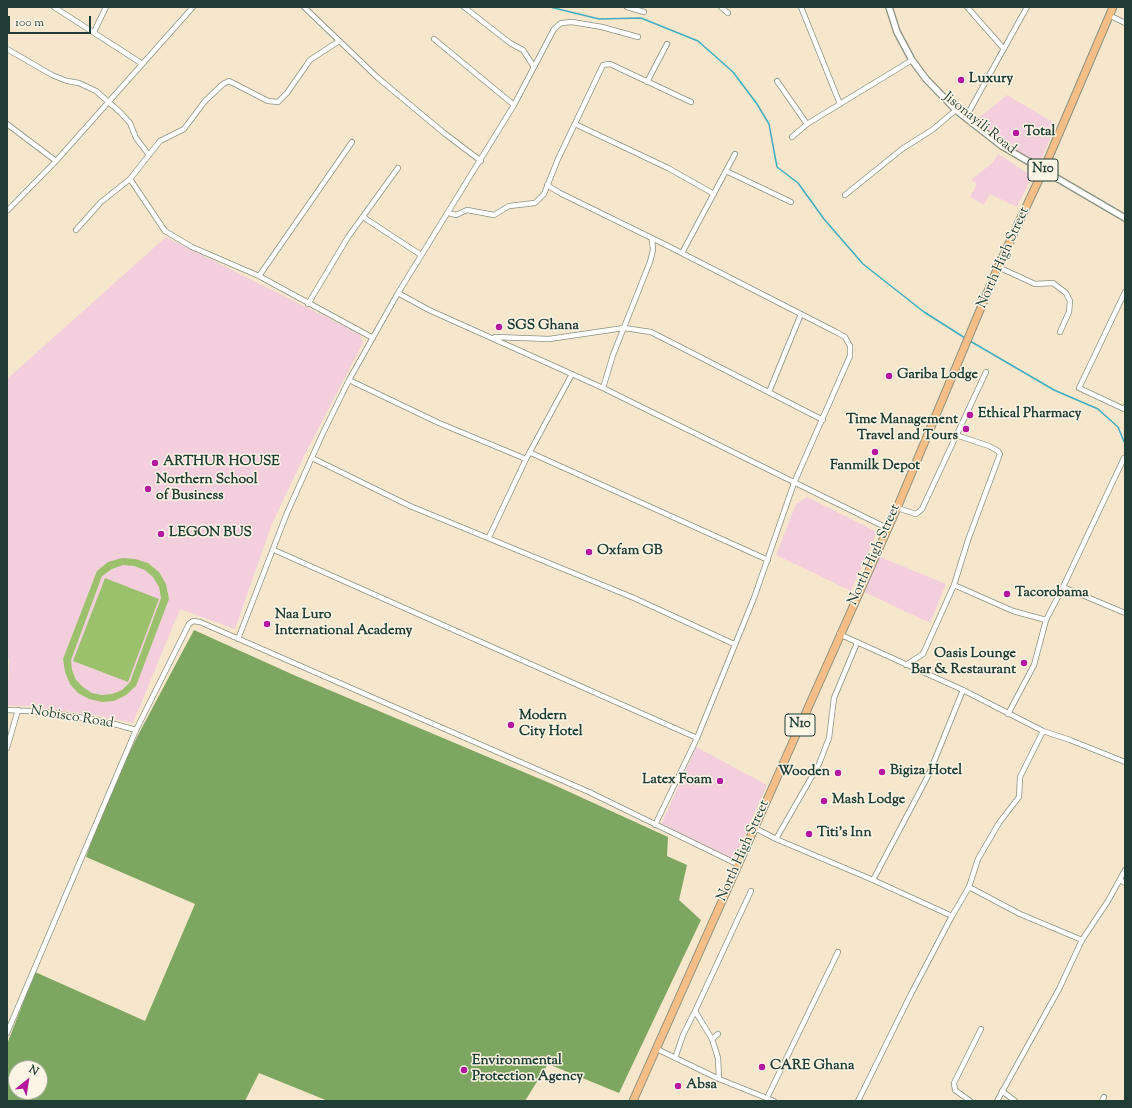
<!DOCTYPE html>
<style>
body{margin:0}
#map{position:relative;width:1132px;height:1108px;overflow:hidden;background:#f6e6cc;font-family:"Sorts Mill Goudy",serif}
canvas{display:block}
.frame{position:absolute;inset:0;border:8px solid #1f3d34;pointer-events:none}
.north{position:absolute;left:8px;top:1060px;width:40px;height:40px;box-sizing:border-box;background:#fcf5e5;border:1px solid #a4ab9e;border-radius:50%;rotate:30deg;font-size:11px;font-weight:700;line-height:16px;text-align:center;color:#1f3d34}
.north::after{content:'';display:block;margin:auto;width:14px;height:18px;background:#b5179e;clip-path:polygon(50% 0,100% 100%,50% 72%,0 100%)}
.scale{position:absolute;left:8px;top:16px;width:83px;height:18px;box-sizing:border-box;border:2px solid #1f3d34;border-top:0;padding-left:5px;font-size:12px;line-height:14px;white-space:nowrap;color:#1f3d34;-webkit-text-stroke:3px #fcf5e5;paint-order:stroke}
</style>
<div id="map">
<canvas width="1132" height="1108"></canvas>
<div class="frame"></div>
<div class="north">N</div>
<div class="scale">100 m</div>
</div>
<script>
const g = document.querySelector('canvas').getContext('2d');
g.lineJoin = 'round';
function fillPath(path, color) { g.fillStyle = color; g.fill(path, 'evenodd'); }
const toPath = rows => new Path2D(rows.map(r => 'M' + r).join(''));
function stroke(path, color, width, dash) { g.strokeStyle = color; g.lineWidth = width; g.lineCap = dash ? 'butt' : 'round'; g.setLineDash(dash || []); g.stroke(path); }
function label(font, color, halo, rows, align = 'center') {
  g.font = font + ' "Sorts Mill Goudy",serif'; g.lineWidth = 3; g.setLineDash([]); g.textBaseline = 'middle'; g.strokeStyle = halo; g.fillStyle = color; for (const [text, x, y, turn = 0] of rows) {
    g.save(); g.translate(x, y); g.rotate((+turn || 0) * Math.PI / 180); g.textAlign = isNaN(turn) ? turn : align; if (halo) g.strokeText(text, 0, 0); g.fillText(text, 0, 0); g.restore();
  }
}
fillPath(toPath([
 [1007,95,1056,124,1038,167,991,135,975,121],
 [998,154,1032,176,1017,207,990,194,984,205,970,197,977,184,971,180,992,163],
 [166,237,360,334,363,343,305,454,272,524,235,629,180,609,133,723,99,716,31,706,7,706,9,659,7,658,7,379],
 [807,497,877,532,851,591,776,555,796,504],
 [880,557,946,584,930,623,864,592],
 [696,747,767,785,734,860,661,825]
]), '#f3cfde');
fillPath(toPath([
 [122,558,135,559,148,563,159,572,166,584,169,599,136,686,126,695,114,701,102,702,89,699,78,693,70,684,65,672,63,659,97,571,108,562],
 [123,565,134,566,145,570,153,577,159,587,161,598,130,682,122,690,112,694,102,695,92,693,83,687,76,680,72,670,71,660,102,576,112,569],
 [105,578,159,599,128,682,73,661]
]), '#9cc16c');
fillPath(toPath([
 [194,630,296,676,552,784,668,837,667,856,687,865,679,900,701,920,619,1093,548,1064,525,1101,328,1101,259,1073,245,1101,7,1101,7,1044,35,972,145,1021,195,904,86,857,105,802,137,737],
 [16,1068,40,1068,40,1092,16,1092]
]), '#7da760');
fillPath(toPath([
 [898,764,908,769,905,774,896,769]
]), '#42adc1');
stroke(toPath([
 [550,7,599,19,641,18,698,41,733,72,757,104,769,124,777,167,798,183,824,219,863,264,924,312,965,338],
 [970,341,1054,390,1098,409,1118,427,1125,444]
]), '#42adc1', 1.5);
const minor = toPath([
 [54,7,141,63],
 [304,7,378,78,444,133,481,161],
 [464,7,510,43,523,50,534,67],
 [627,7,644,12],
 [721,7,728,13],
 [801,7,840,104],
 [967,7,1004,49],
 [1109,15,1125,23],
 [94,32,106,7],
 [434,39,514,105],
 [7,49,52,75,67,81,79,83,96,91,121,113,130,123,136,138,149,155],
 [777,81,807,124],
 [647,82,667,44],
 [966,117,1027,7],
 [7,124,56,161],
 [575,124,668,168,714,194],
 [792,137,807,124,912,60],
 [726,171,791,202],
 [130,179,165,231,192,247,259,276,373,338],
 [547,185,560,193,668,246,836,332,845,337,850,346,850,356,794,483,754,598,697,738,655,825],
 [845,195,902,149,932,130,956,110],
 [7,211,56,161,193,7],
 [449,213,456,215,467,210,494,215,509,206,535,203,544,194,558,159,603,65,610,64,691,102],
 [363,217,421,255],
 [76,230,101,202,130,179,160,141,184,129,205,101,223,84,229,81,268,101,278,102,287,93,310,60,339,41],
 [682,253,735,154],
 [998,267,1035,284,1053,283,1066,293,1070,301,1069,312,1060,332],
 [259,276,352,142],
 [1125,292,1079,388,1124,409,1125,407],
 [398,293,429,310,603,388,887,528],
 [308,304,348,237,398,168],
 [495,337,549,339,624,328,651,332,823,420],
 [349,380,439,423,526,459],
 [603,388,613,355,650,262,653,250,652,239],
 [769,392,801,314],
 [531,453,768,560],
 [312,458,410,506,634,598,734,644],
 [897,508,916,514,922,509,986,372],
 [489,537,526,459,572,374],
 [274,550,697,738],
 [954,585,968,540,1000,454,998,451,989,446,956,435],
 [1063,587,1124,458],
 [839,634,963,690,1043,731,1070,740,1125,762],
 [238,639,287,513,322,435,349,380,398,293,514,105,554,29,561,23,572,22,602,27,638,37],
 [906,665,923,654,954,585,1013,611,1046,620,1063,587,1125,613],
 [7,710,49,712,107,722,136,730],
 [1008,714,1034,665,1046,620],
 [7,748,18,710],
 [755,828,776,839,873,880,952,916],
 [776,839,819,764,829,738,834,698,857,643],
 [873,880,929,774,963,690],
 [1120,880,1125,883],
 [969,887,978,859,999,823,1019,797,1020,777,1043,731],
 [7,1033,136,730,189,624,193,621,200,622,589,792,739,865],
 [712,1039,718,1034],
 [657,1049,719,1079,774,1101],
 [675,1058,683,1035,695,1011],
 [719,1079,718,1058,712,1039,695,1011,751,891],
 [1002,1091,1015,1101],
 [767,1098,838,952],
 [858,1101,911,994,952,916,969,887,1020,914,1082,940],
 [970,1101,955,1090,954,1083,981,1029],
 [997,1101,1059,989,1082,940,1108,901,1125,870],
 [1102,1101,1104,1097]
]);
const tertiary = toPath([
 [889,7,897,32,912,60,926,79,956,110,1002,146,1125,218]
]);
const trunk = toPath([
 [633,1101,897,508,998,267,1043,171,1113,7]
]);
stroke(minor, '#8a9280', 6);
stroke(tertiary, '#8a9280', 8);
stroke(trunk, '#8a9280', 9);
stroke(minor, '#fff', 4.5);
stroke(tertiary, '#fff', 5.5);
stroke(trunk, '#f6be87', 7);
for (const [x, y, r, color] of [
 [961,80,4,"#b5179e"],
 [1016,133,4,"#b5179e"],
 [499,327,4,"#b5179e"],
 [889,376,4,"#b5179e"],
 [970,415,4,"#b5179e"],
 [966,429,4,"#b5179e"],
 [875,452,4,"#b5179e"],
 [155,463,4,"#b5179e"],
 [148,489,4,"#b5179e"],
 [161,534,4,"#b5179e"],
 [589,552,4,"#b5179e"],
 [1007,594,4,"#b5179e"],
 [267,624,4,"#b5179e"],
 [1024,663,4,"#b5179e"],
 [511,725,4,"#b5179e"],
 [882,772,4,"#b5179e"],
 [838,773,4,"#b5179e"],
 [720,781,4,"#b5179e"],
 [824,801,4,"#b5179e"],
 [809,834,4,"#b5179e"],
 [762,1067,4,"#b5179e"],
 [464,1070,4,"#b5179e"],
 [678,1086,4,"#b5179e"]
]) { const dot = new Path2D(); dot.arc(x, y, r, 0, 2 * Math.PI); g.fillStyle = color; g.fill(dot); stroke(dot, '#fcf5e5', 1.5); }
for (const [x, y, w] of [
 [1043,170,30],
 [800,725,30]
]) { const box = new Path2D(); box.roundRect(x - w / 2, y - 11, w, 22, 3); g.fillStyle = '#fcf5e5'; g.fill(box); stroke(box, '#1f3d34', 1); }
label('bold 13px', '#1f3d34', null, [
 ["N10",1043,170],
 ["N10",800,725]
]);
label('bold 14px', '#1f3d34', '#fcf5e5', [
 ["Luxury",969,80],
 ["Total",1024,133],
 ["SGS Ghana",507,327],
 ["Gariba Lodge",897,376],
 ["Ethical Pharmacy",978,415],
 ["Time Management",958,421,"right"],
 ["Travel and Tours",958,437,"right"],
 ["ARTHUR HOUSE",163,463],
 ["Fanmilk Depot",875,467,"center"],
 ["Northern School",156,481],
 ["of Business",156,497],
 ["LEGON BUS",169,534],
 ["Oxfam GB",597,552],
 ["Tacorobama",1015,594],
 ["Naa Luro",275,616],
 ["International Academy",275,632],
 ["Oasis Lounge",1016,655,"right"],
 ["Bar & Restaurant",1016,671,"right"],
 ["Modern",519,717],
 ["City Hotel",519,733],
 ["Bigiza Hotel",890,772],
 ["Wooden",830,773,"right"],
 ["Latex Foam",712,781,"right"],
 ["Mash Lodge",832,801],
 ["Titi's Inn",817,834],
 ["Environmental",472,1062],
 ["Protection Agency",472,1078],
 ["CARE Ghana",770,1067],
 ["Absa",686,1086]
], 'left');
label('14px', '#1f3d34', '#fcf5e5', [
 ["Jisonayili Road",979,124,39],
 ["North High Street",1004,258,-66],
 ["North High Street",875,555,-66],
 ["Nobisco Road",72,718,9],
 ["North High Street",744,851,-66]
]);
</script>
